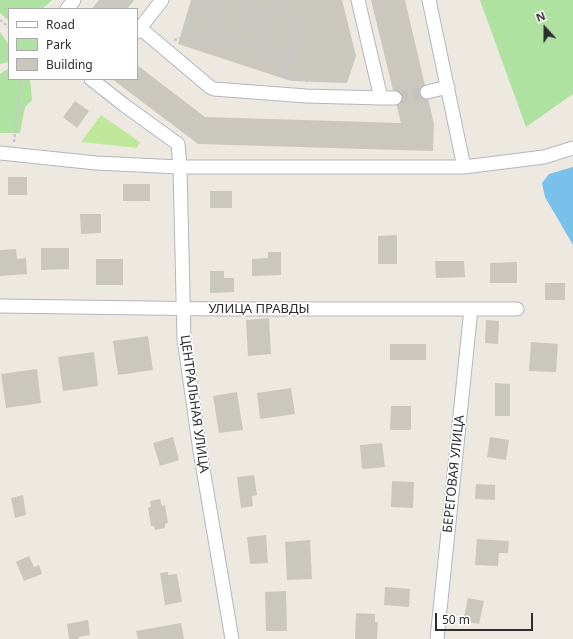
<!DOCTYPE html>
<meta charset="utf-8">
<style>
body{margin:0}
#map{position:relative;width:573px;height:639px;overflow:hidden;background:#eee9e0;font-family:"Noto Sans",sans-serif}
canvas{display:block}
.legend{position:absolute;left:8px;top:8px;width:130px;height:72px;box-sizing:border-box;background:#fff;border:1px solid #ababab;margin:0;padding:5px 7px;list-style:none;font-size:12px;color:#2d2d2d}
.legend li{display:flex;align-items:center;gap:8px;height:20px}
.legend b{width:20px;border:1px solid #ababab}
.north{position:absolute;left:525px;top:8px;width:40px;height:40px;-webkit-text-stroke:3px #fff;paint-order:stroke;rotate:339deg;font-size:11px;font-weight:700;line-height:16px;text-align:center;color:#2d2d2d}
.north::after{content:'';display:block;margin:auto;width:14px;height:18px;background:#2d2d2d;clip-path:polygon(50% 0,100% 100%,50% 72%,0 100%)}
.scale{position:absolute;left:435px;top:613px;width:98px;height:18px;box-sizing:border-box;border:2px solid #2d2d2d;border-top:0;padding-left:5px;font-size:12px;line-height:14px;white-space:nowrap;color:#2d2d2d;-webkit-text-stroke:3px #fff;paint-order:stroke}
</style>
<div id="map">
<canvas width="573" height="639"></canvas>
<ul class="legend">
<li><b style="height:5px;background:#fff"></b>Road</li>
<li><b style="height:11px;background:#afe1a0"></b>Park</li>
<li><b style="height:11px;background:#cac7bf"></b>Building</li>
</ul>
<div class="north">N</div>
<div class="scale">50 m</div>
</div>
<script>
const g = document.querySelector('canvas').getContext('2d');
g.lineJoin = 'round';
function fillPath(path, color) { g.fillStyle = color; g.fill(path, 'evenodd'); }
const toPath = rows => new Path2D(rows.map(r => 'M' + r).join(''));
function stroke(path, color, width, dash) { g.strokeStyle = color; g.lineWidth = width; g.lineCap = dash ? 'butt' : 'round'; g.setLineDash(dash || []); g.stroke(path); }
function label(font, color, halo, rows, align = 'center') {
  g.font = font + ' "Noto Sans",sans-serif'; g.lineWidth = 3.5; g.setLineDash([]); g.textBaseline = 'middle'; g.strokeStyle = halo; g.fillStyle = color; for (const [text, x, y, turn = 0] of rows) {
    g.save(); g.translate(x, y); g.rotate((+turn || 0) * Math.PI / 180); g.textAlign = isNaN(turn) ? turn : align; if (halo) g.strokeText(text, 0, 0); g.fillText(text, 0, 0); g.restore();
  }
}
fillPath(toPath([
 [0,0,52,0,42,9,9,9,9,21,0,13],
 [480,0,573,0,573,94,526,127],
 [0,32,9,45,9,62,0,64],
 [9,68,9,79,30,79,32,100,25,107,20,133,0,133,0,74]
]), '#afe1a0');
fillPath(toPath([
 [101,115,140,142,137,148,81,142]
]), '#c0e89c');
fillPath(toPath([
 [573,167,573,245,545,197,542,183,549,174]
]), '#79c0ea');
fillPath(toPath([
 [99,0,134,0,127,9,92,9],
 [191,0,342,0,356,56,347,83,291,81,178,44],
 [371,0,405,0,434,124,433,151,198,144,112,79,137,79,137,65,205,117,401,123],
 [75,101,89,111,77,128,63,117],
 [8,177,27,177,27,195,8,195],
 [123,184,150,184,150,201,123,201],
 [210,191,232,191,232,208,210,208],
 [80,214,101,214,101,233,81,234],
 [397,235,397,264,378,264,378,236],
 [41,248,69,248,69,269,41,270],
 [16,249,17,259,26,258,27,274,0,276,0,250],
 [268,252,281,252,281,275,252,276,252,259,268,258],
 [96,259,123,259,123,285,96,285],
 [435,261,464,261,465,277,436,278],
 [517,262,517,283,490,283,490,263],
 [210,271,224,271,224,278,234,278,234,292,210,293],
 [545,283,565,283,565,300,545,300],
 [269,318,271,354,248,356,246,320],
 [486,320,499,321,498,344,485,343],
 [148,336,153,370,118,375,113,341],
 [531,342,558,344,556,372,529,371],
 [390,344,426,344,426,360,390,360],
 [94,352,98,386,63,391,58,357],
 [37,369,41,403,6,408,1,374],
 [495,383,510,384,510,416,495,416],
 [291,388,295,414,260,419,257,393],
 [237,392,243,430,219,433,213,396],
 [391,406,411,406,411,430,390,430],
 [173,437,179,460,160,466,153,443],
 [490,437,509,440,506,460,487,457],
 [382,443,385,467,362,469,360,445],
 [254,475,257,495,252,496,253,506,241,508,237,477],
 [392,481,414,482,413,508,391,507],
 [476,484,495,485,495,500,475,499],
 [23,495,26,515,15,518,11,498],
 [160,499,162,506,165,505,168,523,165,524,165,528,155,530,154,526,151,526,148,508,151,507,150,501],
 [266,535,268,563,250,564,247,537],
 [477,539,509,541,508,553,499,553,498,566,475,565],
 [310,540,312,579,287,580,285,542],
 [29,556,34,567,39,565,42,574,24,581,16,562],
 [168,572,168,575,177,574,182,602,165,605,160,573],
 [385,587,410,589,409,607,384,605],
 [286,591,287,631,266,631,265,592],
 [468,598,484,601,479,624,463,621],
 [356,613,375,614,375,622,378,622,377,639,355,639],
 [88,620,90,635,78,637,79,639,69,639,67,624],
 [181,623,184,639,138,639,136,631]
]), '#cac7bf');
stroke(toPath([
 [395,98,427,92]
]), '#c7c3bc', 13, [13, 6]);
const minor = toPath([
 [429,0,464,167],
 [67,9,74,0],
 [140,28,210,87,214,89,306,96,381,98,358,0],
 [137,32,162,0],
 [91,79,124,105,178,144,180,167,184,339,200,451,232,639],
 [427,92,448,87],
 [381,98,395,98],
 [0,153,96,163,180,167,464,167,544,157,573,148],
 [0,306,221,309,517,309],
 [437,639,471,309]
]);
stroke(minor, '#b4b5bf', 15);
stroke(toPath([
 [216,0,211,2,211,4,225,35],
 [245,0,252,16,281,8,283,0],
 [281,8,288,13,298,34,289,61],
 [252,16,264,48,284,55,288,61,285,74,286,77,307,79,307,84],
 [0,20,9,27],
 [182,38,195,0],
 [174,40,182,38,207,29,233,38,248,47,253,46,264,48],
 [14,142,21,79]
]), '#c8c8c8', 2.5, [3, 2]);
stroke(minor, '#fff', 13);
label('13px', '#2d2d2d', '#fff', [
 ["УЛИЦА ПРАВДЫ",259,309],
 ["ЦЕНТРАЛЬНАЯ УЛИЦА",194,404,82],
 ["БЕРЕГОВАЯ УЛИЦА",454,474,-84]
]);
</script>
